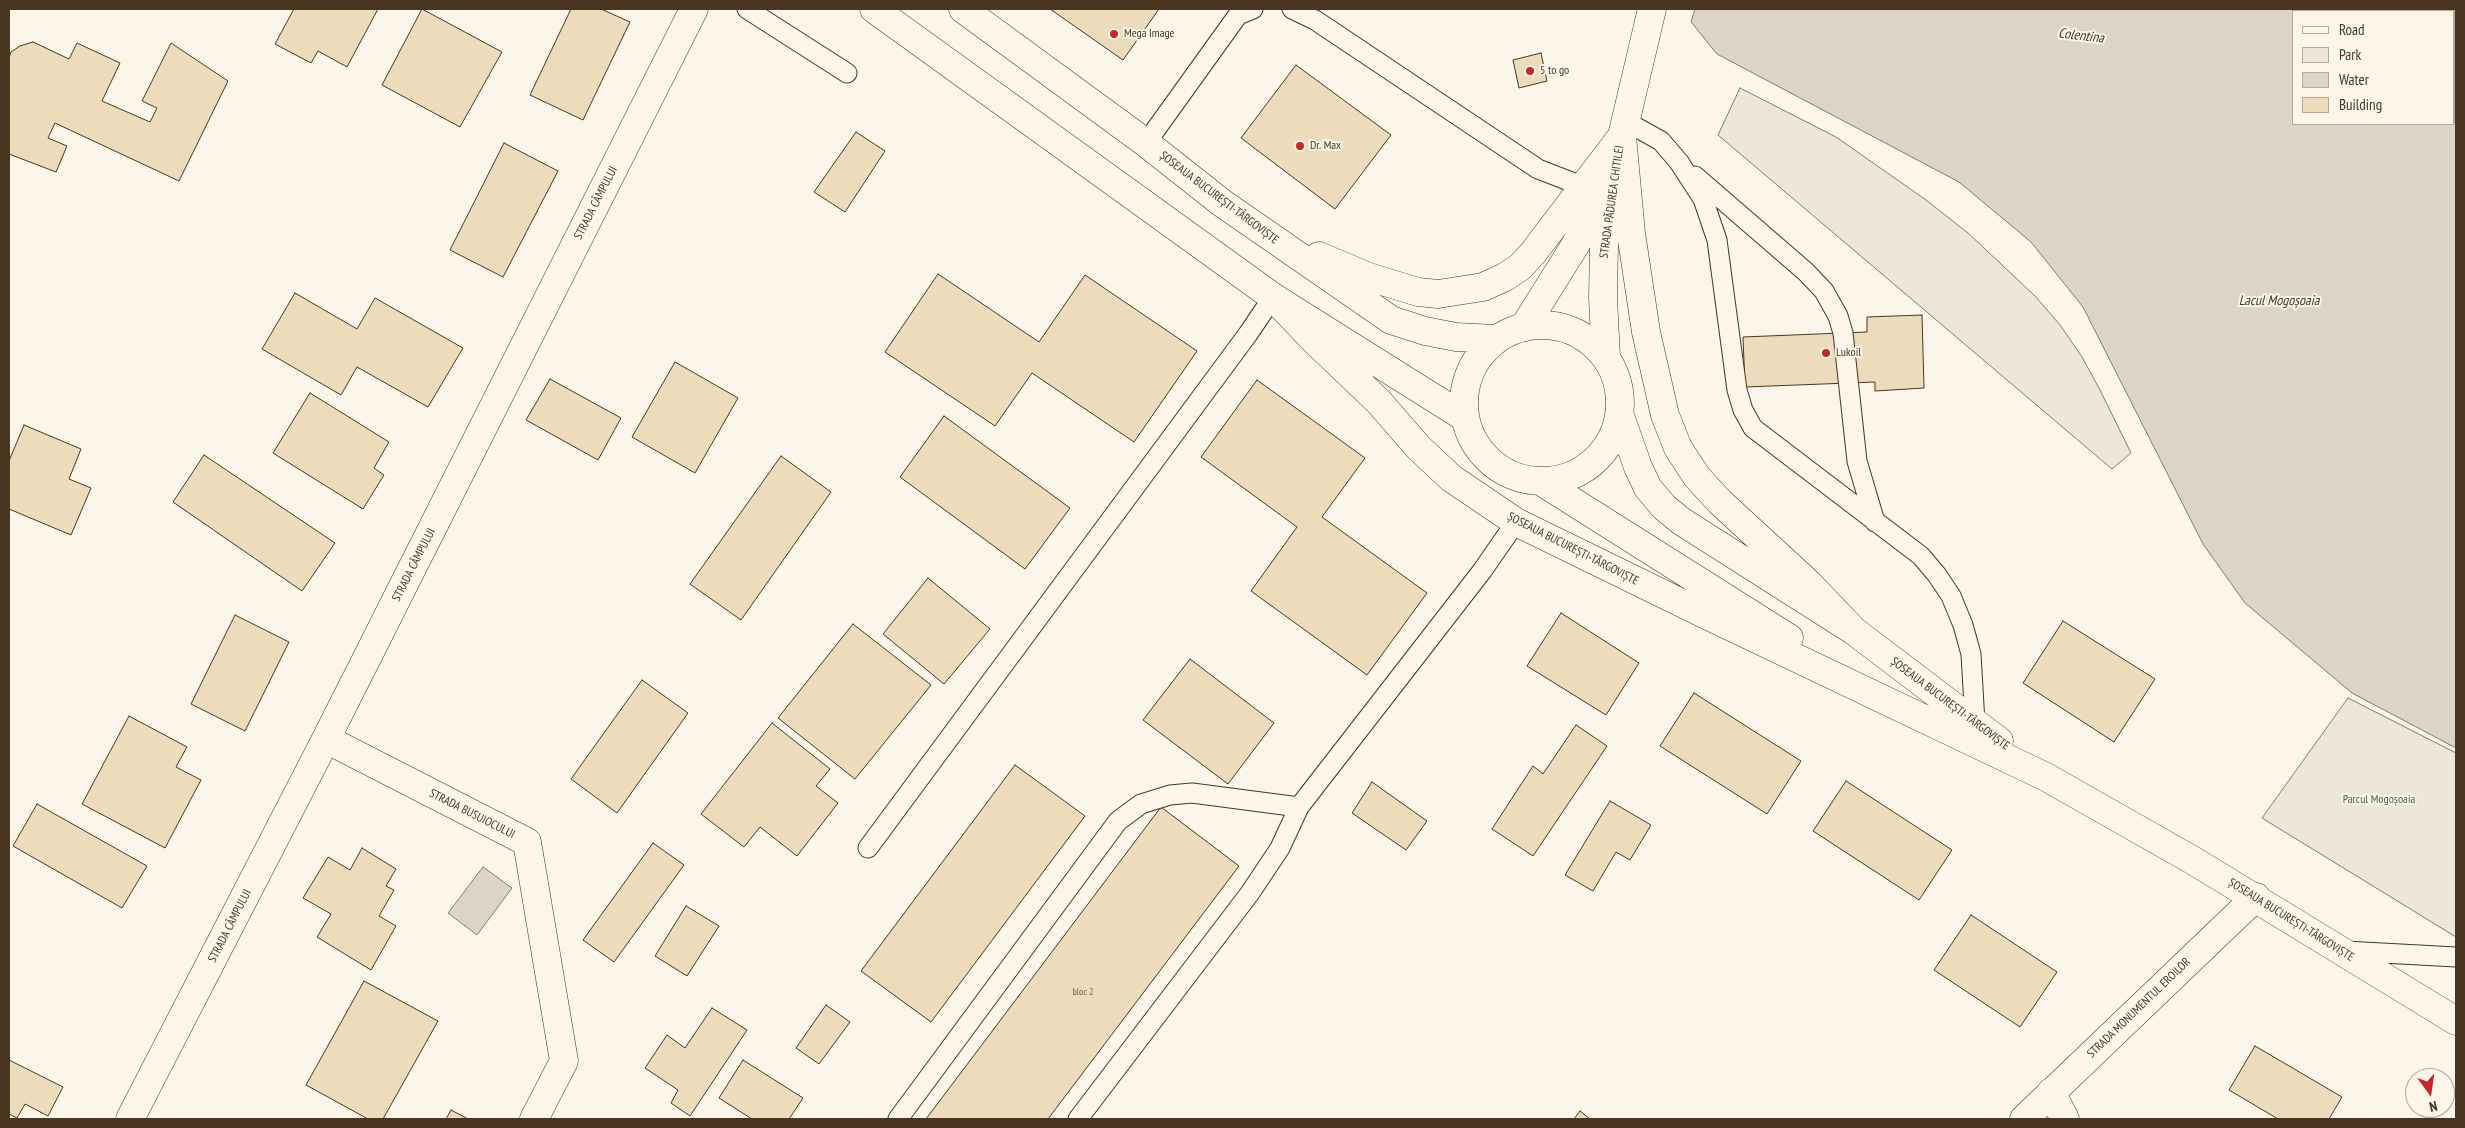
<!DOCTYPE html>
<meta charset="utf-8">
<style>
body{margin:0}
#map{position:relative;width:2465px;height:1128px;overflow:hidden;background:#fbf6e9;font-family:"PT Sans Narrow",sans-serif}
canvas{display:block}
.frame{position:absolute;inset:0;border:10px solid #4a3520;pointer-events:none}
.legend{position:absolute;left:2292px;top:10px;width:162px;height:115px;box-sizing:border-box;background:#fbf6e9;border:1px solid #b4a999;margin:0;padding:6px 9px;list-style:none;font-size:15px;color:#4a3520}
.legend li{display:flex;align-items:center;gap:10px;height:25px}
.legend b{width:25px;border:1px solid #b4a999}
.north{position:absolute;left:2405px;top:1068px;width:50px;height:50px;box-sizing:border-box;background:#fbf6e9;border:1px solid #b4a999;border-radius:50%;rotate:166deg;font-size:14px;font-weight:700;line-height:20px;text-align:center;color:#4a3520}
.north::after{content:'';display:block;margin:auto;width:18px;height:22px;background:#c62828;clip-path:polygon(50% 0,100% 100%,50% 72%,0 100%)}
</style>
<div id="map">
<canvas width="2465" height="1128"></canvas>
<div class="frame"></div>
<ul class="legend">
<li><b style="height:6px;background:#fbf6e9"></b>Road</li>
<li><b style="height:14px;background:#ede6d9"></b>Park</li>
<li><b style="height:14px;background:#dcd4c6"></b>Water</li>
<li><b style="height:14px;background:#ecdcbc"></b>Building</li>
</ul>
<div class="north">N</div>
</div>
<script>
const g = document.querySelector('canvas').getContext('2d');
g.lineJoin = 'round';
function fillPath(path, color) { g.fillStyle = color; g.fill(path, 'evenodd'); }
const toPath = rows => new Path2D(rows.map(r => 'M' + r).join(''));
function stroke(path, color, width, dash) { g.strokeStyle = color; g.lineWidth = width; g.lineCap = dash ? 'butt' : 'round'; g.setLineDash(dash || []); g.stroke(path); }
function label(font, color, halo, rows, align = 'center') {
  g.font = font + ' "PT Sans Narrow",sans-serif'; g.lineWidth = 4; g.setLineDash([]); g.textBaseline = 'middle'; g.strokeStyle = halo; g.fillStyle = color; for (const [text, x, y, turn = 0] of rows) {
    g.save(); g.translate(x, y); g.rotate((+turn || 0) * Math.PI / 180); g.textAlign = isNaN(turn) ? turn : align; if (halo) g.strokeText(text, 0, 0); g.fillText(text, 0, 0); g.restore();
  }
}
const green = toPath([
 [2348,698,2456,753,2456,937,2262,818,2348,698]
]);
fillPath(green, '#ede6d9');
stroke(green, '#887966', 1);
const parking = toPath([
 [1740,88,1836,137,1926,200,1968,233,2035,296,2060,325,2082,357,2100,390,2131,453,2112,469,1718,135,1740,88]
]);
fillPath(parking, '#ede7d9');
stroke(parking, '#887966', 1);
const water = toPath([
 [1695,9,2456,9,2456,748,2352,693,2245,603,2203,544,2083,307,2031,242,1959,182,1717,54,1691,22,1695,9],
 [2294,11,2454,11,2454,124,2294,124,2294,11],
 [483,867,512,888,477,935,448,913,483,867]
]);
fillPath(water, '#dcd4c6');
stroke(water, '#887966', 1);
const building = toPath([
 [294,9,378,9,347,67,318,51,311,63,275,44,294,9],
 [422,9,502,52,460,127,382,85,422,9],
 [571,9,601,9,630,22,583,120,530,95,571,9],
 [1050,9,1159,9,1123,60,1050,9],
 [33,42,69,59,77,43,120,63,102,101,150,122,157,108,142,101,171,43,228,81,179,181,55,123,48,138,67,146,56,172,9,154,9,58,11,52,20,46,33,42],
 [1541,53,1547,81,1519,88,1513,60,1541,53],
 [1296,65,1391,135,1335,209,1241,138,1296,65],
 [856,132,885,151,845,212,814,192,856,132],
 [504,143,558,171,503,277,450,250,504,143],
 [938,274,1039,342,1085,275,1197,351,1134,442,1032,373,995,426,885,352,938,274],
 [295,293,357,329,375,298,463,348,428,407,357,367,341,395,262,349,295,293],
 [1922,315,1924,388,1875,391,1875,382,1745,387,1743,337,1867,332,1867,317,1922,315],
 [675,362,738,398,695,473,632,437,675,362],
 [550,379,621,418,598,460,526,420,550,379],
 [1257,380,1365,458,1322,517,1427,593,1367,675,1251,591,1297,527,1201,457,1257,380],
 [310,393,389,442,374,468,384,475,363,509,273,453,310,393],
 [944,416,1070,508,1025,569,900,477,944,416],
 [24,425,81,449,69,479,91,488,71,535,9,509,9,461,24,425],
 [204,455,335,543,302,591,173,502,204,455],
 [781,456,831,492,741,620,690,584,781,456],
 [928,578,990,629,944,684,883,634,928,578],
 [1561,613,1639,663,1606,715,1527,666,1561,613],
 [235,615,289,642,245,731,191,704,235,615],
 [2063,621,2155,679,2114,742,2023,683,2063,621],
 [853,624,931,685,855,779,778,718,853,624],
 [1190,659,1274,723,1228,784,1143,720,1190,659],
 [642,680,688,713,617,813,571,779,642,680],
 [1694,693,1801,761,1767,814,1660,746,1694,693],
 [129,716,187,747,176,767,201,780,165,848,82,804,129,716],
 [772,723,830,769,816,786,838,803,797,856,760,827,744,847,701,814,772,723],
 [1576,725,1607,746,1533,856,1492,829,1533,766,1543,774,1576,725],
 [1015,765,1085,816,931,1022,861,971,1015,765],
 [1846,781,1952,850,1919,900,1813,831,1846,781],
 [1372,782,1427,821,1406,850,1352,813,1372,782],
 [1610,801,1651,825,1630,860,1616,852,1593,891,1565,875,1610,801],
 [37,804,147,866,122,908,13,846,37,804],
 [1161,807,1239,866,1048,1119,926,1119,1161,807],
 [653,843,684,865,614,962,583,940,653,843],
 [362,848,396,869,386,886,394,890,379,916,396,926,371,970,317,937,331,914,303,898,328,857,350,870,362,848],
 [686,906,719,926,687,976,655,956,686,906],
 [1971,915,2057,972,2020,1027,1934,970,1971,915],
 [364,981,438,1021,383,1119,368,1119,306,1085,364,981],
 [826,1005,850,1022,819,1064,796,1048,826,1005],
 [712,1008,747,1030,690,1116,671,1103,678,1090,645,1068,667,1035,685,1048,712,1008],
 [2255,1046,2342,1097,2329,1119,2278,1119,2229,1090,2255,1046],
 [9,1060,63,1087,48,1116,25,1104,17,1118,9,1114,9,1060],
 [743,1060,803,1098,789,1119,752,1119,719,1098,743,1060],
 [451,1110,468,1119,446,1119,451,1110],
 [1580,1111,1590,1119,1574,1119,1580,1111]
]);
fillPath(building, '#ecdcbc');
stroke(building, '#4a3520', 1);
const lane = toPath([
 [747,9,847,73],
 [1292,9,1315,20,1538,169,1582,186],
 [1625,121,1661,141,1679,162,1703,199,1717,240,1737,390,1743,410,1753,428,1921,556,1937,575,1951,596,1963,625,1971,654,1975,723],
 [1146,143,1238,15,1253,9],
 [1695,176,1806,272,1824,291,1838,316,1843,333,1857,461,1875,522],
 [868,848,1248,334,1273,297],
 [2345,951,2456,957],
 [898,1119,1118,821,1141,804,1170,795,1192,793,1299,807],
 [1078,1119,1250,893,1280,848,1299,807,1482,571,1516,522]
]);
const street = toPath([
 [326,739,527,842,564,1061,534,1119],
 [2051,1092,2065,1119],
 [130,1119,326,739,694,9],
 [2024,1119,2256,897]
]);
const secondary = toPath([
 [1524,327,1576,244,1605,176],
 [1606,357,1603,298,1604,244,1622,136,1652,9]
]);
const primary = toPath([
 [874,9,1273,297,1464,417],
 [963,9,1146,143,1222,203,1391,320,1425,331,1456,337,1496,339],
 [1622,136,1631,233,1646,332,1665,415,1678,448,1697,477,1720,502,1808,583,1854,631],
 [1319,256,1369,277,1418,292,1438,294,1483,287,1505,277,1520,267,1533,253,1622,136],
 [1273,297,1314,340,1379,402,1418,447,1451,478,1516,522,1700,612,2046,777,2194,861,2456,1021],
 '1464 403a78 78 0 1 1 156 0a78 78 0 1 1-156 0Z',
 [1620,416,1638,467,1648,488,1664,507,1681,521,1854,631,1999,741],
 [1542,482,1789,638]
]);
stroke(lane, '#4a3520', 21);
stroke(street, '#4a3520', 29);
stroke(secondary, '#4a3520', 29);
stroke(primary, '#4a3520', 29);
stroke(lane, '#fbf6e9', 19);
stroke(street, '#fbf6e9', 28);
stroke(secondary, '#fbf6e9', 28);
stroke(primary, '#fbf6e9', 28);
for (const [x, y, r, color] of [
 [1114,34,5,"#c62828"],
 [1530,71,5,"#c62828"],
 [1300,146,5,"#c62828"],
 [1826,353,5,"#c62828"]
]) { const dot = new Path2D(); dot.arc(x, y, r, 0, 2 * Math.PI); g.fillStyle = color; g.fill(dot); stroke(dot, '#fbf6e9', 2); }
label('10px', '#725f47', null, [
 ["bloc 2",1083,992]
]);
label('12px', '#4a3520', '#fbf6e9', [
 ["Mega Image",1124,34],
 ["5 to go",1540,71],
 ["Dr. Max",1310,146],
 ["Lukoil",1836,353]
], 'left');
label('12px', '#4a3520', '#fbf6e9', [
 ["ȘOSEAUA BUCUREȘTI-TÂRGOVIȘTE",1219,198,37],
 ["STRADA PĂDUREA CHITILEI",1612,202,-82],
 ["STRADA CÂMPULUI",596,203,-63],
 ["ȘOSEAUA BUCUREȘTI-TÂRGOVIȘTE",1573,549,27],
 ["STRADA CÂMPULUI",414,565,-63],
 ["ȘOSEAUA BUCUREȘTI-TÂRGOVIȘTE",1950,704,37],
 ["STRADA BUSUIOCULUI",472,814,27],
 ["ȘOSEAUA BUCUREȘTI-TÂRGOVIȘTE",2291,920,32],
 ["STRADA CÂMPULUI",230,926,-63],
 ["STRADA MONUMENTUL EROILOR",2139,1008,-44]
]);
label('12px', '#436837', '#fbf6e9', [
 ["Parcul Mogoșoaia",2379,800]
]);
label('italic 14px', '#4a3520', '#fbf6e9', [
 ["Colentina",2081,36,7],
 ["Lacul Mogoșoaia",2279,301]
]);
</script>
